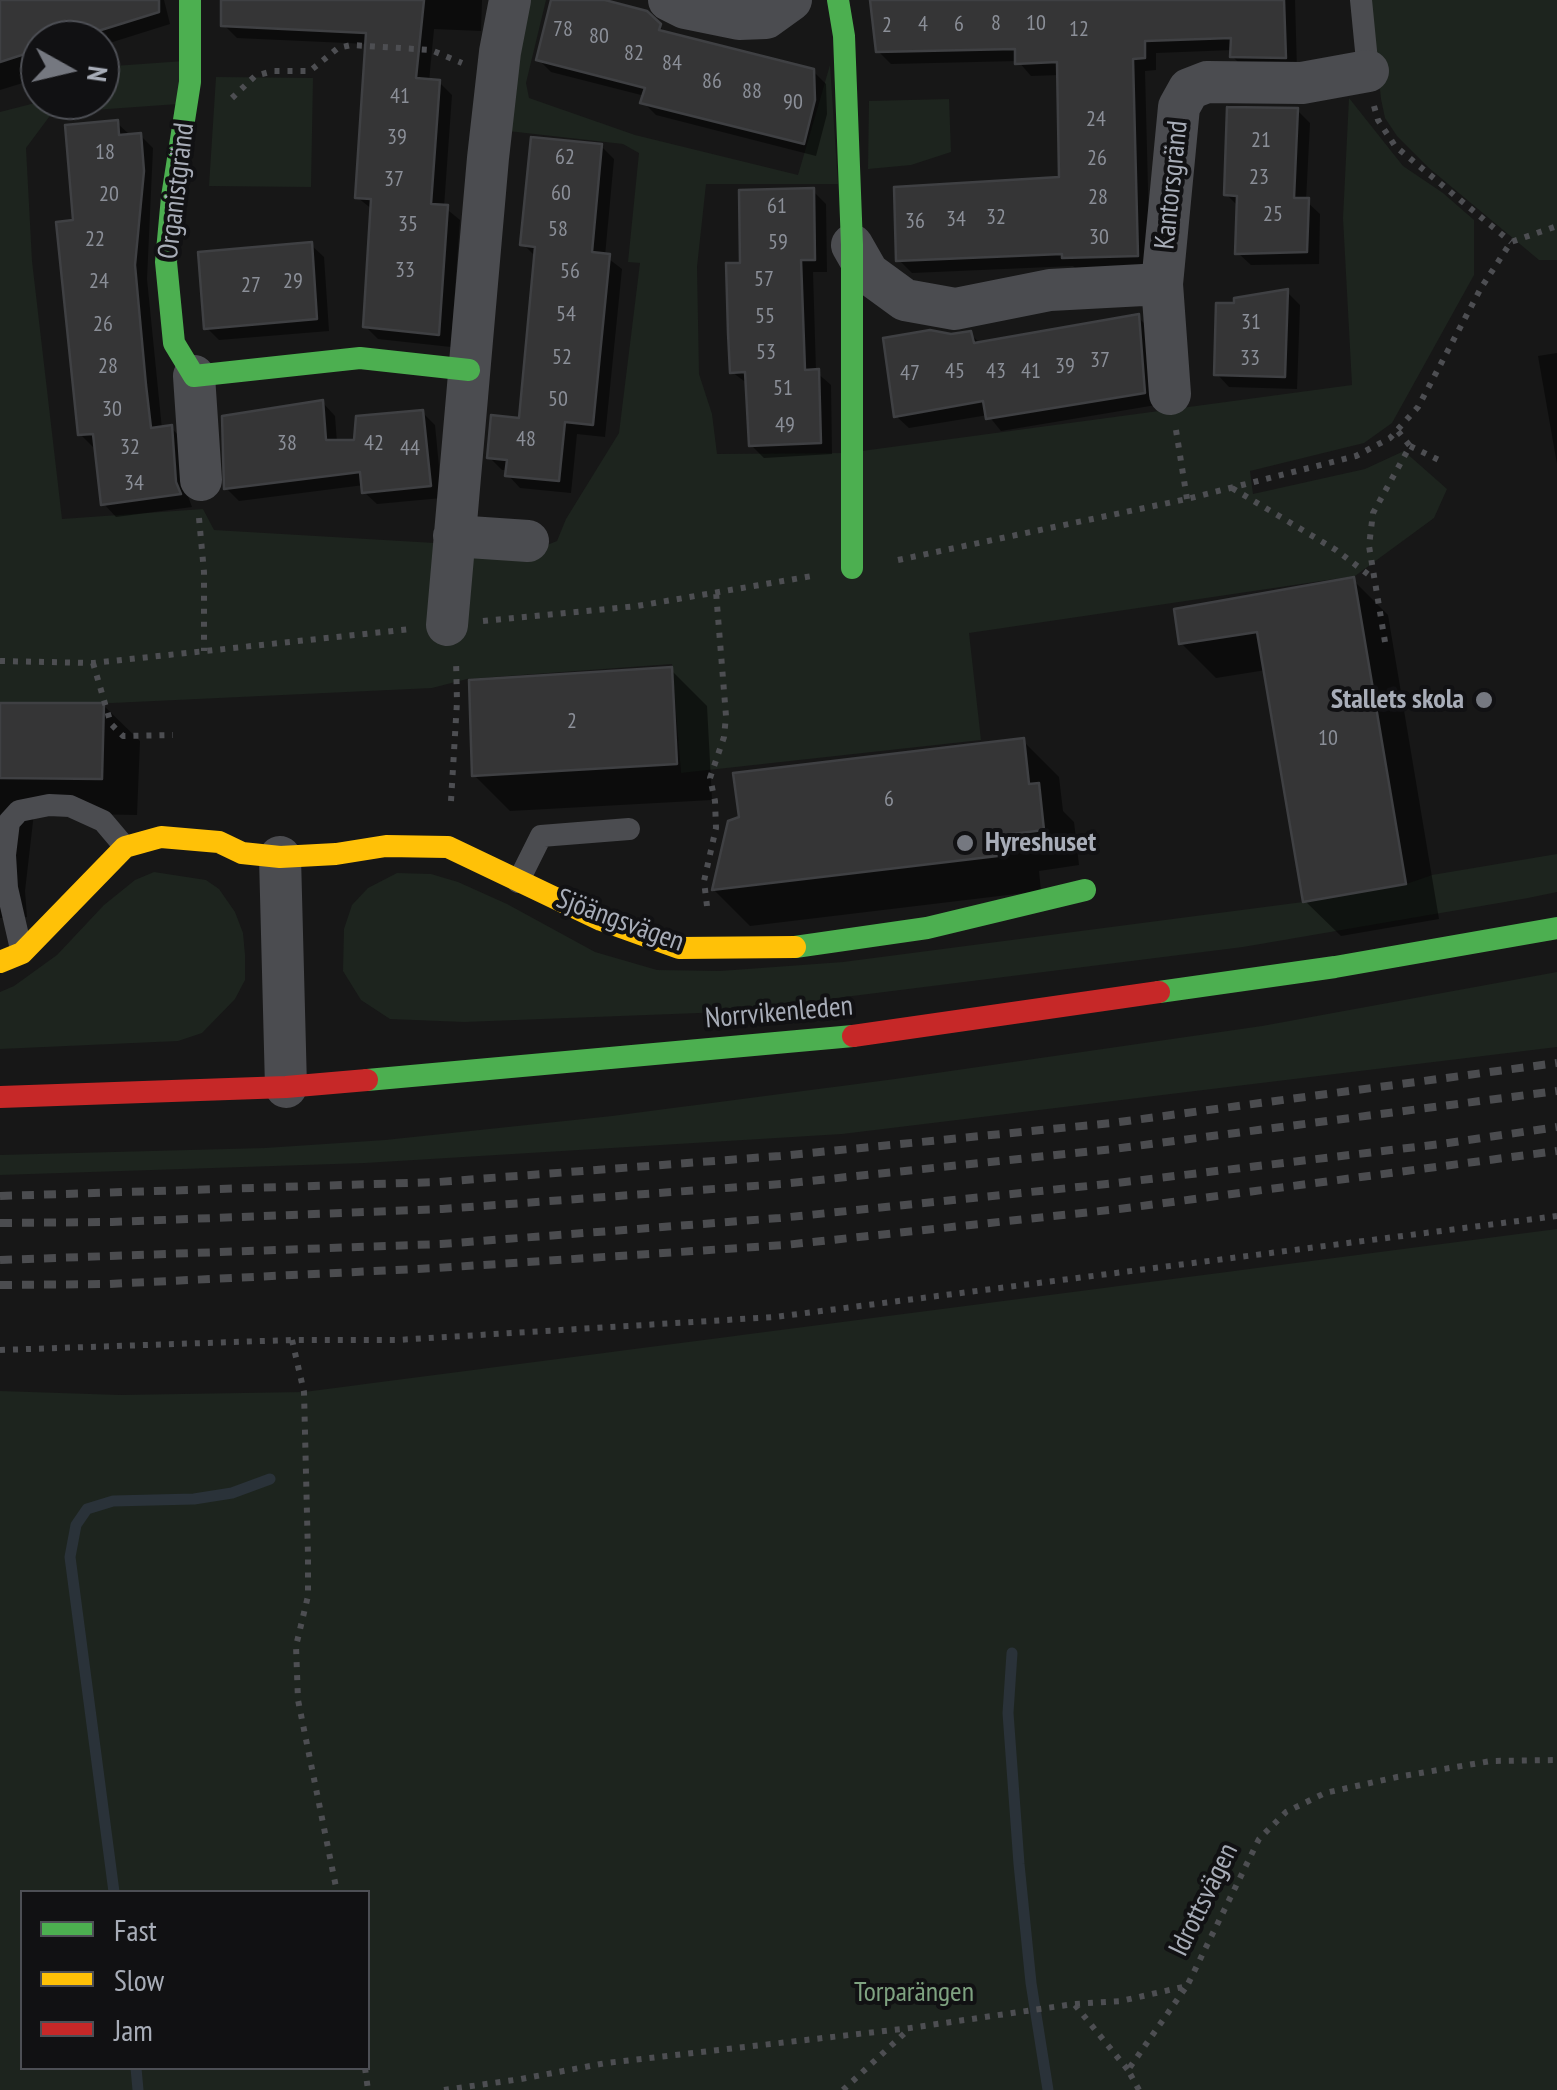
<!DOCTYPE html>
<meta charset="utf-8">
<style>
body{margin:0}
#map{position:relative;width:1557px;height:2090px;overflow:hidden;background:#171717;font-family:"PT Sans Narrow",sans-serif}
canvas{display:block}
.legend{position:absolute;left:20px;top:1890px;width:350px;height:180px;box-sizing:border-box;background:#111113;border:2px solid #4d4f55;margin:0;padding:12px 18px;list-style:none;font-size:30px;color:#a8adb8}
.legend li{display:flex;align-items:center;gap:20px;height:50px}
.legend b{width:50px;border:2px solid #4d4f55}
.north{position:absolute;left:20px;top:20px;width:100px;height:100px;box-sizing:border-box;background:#111113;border:2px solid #4d4f55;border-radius:50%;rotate:98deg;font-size:28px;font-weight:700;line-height:40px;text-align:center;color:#a8adb8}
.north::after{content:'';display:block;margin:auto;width:35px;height:45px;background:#757880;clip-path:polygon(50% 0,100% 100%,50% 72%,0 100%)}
</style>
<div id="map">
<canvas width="1557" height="2090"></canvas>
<ul class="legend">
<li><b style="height:12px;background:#4caf50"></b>Fast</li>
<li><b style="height:12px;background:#ffc107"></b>Slow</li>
<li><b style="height:12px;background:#c62828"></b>Jam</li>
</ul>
<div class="north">N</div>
</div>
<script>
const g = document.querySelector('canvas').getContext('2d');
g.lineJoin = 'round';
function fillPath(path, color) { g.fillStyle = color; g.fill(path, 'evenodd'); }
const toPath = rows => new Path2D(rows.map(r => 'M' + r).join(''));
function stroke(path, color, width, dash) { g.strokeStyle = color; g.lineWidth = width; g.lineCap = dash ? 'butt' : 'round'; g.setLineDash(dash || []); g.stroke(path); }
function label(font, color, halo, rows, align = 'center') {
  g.font = font + ' "PT Sans Narrow",sans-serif'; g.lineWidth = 8; g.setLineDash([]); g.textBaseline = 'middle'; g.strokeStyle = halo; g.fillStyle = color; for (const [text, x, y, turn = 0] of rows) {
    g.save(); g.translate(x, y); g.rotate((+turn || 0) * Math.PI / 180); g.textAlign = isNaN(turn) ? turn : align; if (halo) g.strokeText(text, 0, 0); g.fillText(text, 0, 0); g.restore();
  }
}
fillPath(toPath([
 [527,0,546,0,526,83,529,98,635,135,798,175,830,65,838,184,706,184,697,267,699,374,712,414,717,454,847,453,1352,385,1343,218,1349,98,1403,166,1443,193,1474,220,1474,275,1392,423,1364,443,1250,471,1253,494,1365,469,1404,451,1447,489,1434,518,1355,576,969,633,981,740,681,773,672,664,467,679,432,688,112,703,0,702,0,112,39,102,39,84,40,100,100,100,100,67,184,61,178,104,52,113,26,148,32,261,62,519,203,509,214,530,537,549,557,541,566,519,619,433,640,263,628,262,639,153,623,144,508,131],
 [1371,0,1557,0,1557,260,1539,260,1429,168,1397,136,1385,118,1381,99],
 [216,77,313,78,311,187,209,186],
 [949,99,951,152,911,165,868,169,869,101],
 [1557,854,1557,892,1528,898,1243,947,725,1012,464,1022,390,1019,361,1000,343,971,344,929,352,905,368,888,397,873,431,874,458,882,507,904,595,952,657,970,720,971,843,962,1303,902,1406,884,1432,875],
 [154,872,206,880,219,889,235,912,243,933,245,955,245,980,235,999,202,1033,178,1041,0,1049,0,992,14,986,57,955,104,905,135,880],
 [1557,972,1557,1047,842,1134,365,1163,0,1175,0,1155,265,1148,385,1140,612,1116,895,1079,1262,1026],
 [1557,1229,1557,2090,0,2090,0,1391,120,1395,304,1392],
 [22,1892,368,1892,368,2068,22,2068]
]), '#1d241e');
fillPath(toPath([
 [0,0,164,0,170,24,100,46,100,40,40,40,40,65,35,67,39,78,0,90],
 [224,0,482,0,481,31,434,29,429,82,439,82,452,95,444,207,460,220,451,347,378,339,365,326,373,210,357,197,368,44,237,38,224,25],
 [553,0,594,0,646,13,668,35,813,71,826,84,827,114,816,156,656,115,643,102,645,96,551,72,538,59],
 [873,0,1295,0,1297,70,1245,69,1232,56,1233,50,1156,53,1156,70,1145,71,1150,268,1077,270,1073,266,912,273,899,260,1062,180,1060,75,1031,76,1018,61,891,64,878,51],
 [1297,110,1310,123,1306,201,1320,214,1319,264,1251,265,1238,253,1239,207,1226,194],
 [117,123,131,136,140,135,153,148,147,279,162,429,171,428,184,440,188,496,192,507,116,517,104,504,97,446,93,447,80,434,76,222],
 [601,146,614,159,605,256,622,269,605,437,577,434,571,493,520,488,508,475,508,470,502,470,489,457,521,421,537,258,523,244],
 [813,191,826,204,827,272,813,272,816,372,831,385,832,454,764,458,751,445,748,384,732,372,743,265],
 [311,245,324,257,329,331,219,340,206,327],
 [1287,292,1300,305,1297,389,1229,387,1217,374,1236,306],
 [1138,317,1151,330,1156,405,1001,431,988,415,909,428,896,416,970,334,981,344],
 [1557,353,1557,464,1538,356],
 [323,403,335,416,337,443,356,443,422,412,435,425,442,498,377,504,364,492,364,485,239,501,226,488],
 [1353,580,1388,615,1439,919,1341,936,1305,901,1266,670,1216,678,1181,643],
 [671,670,707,706,712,800,510,811,474,775],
 [103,705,140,741,137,815,34,813,25,891,27,917,0,918,0,706],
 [1023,741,1059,777,1063,811,1074,822,1079,865,1039,871,1041,891,750,926,714,890]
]), '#0007');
stroke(toPath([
 [1012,1653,1008,1713,1019,1864,1031,1983,1048,2090],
 [114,1892,70,1557,76,1525,87,1509,113,1501,194,1499,232,1493,270,1479],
 [136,2068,138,2090]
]), '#2a3239', 11);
const building = toPath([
 [0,0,159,0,159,12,69,40,40,40,40,49,0,62,0,0],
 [221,0,424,0,416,78,440,80,431,204,448,205,439,335,363,327,371,199,355,198,366,33,221,26,221,0],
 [551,0,605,0,647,11,661,24,659,30,814,69,815,100,804,144,640,103,645,88,536,60,551,0],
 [870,0,1284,0,1286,58,1230,57,1231,38,1145,41,1145,58,1133,59,1138,256,1062,258,1062,254,896,261,894,187,1059,177,1057,62,1015,64,1015,49,876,52,870,0],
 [1227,107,1298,108,1294,198,1309,198,1307,252,1235,254,1237,196,1224,195,1227,107],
 [118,120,119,135,141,133,144,171,135,265,146,385,151,428,172,425,176,482,181,494,101,505,93,434,78,435,56,222,73,220,65,125,118,120],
 [531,137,602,144,592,252,610,254,593,425,565,422,559,481,505,476,507,460,487,458,491,415,519,418,535,247,520,245,531,137],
 [814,188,815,260,801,260,805,370,819,369,821,443,749,446,745,372,730,373,728,333,726,263,740,263,739,190,814,188],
 [312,242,317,319,204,329,198,252,312,242],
 [1288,289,1285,377,1214,375,1216,303,1234,303,1234,298,1288,289],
 [1139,314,1145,393,986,419,983,401,894,417,883,338,930,330,951,334,971,331,974,343,1139,314],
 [323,400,326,440,354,440,356,416,423,410,431,486,362,493,360,472,224,489,222,416,323,400],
 [1354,577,1406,884,1303,902,1257,632,1179,644,1174,609,1354,577],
 [672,667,677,764,472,776,469,680,672,667],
 [0,703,104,703,102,779,0,778,0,703],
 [1024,738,1029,784,1039,783,1044,830,1004,835,1006,855,712,890,728,821,739,817,733,773,1024,738]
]);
fillPath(building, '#353536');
stroke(building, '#3f4043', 2.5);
stroke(toPath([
 [232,98,255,76,273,71,310,71,338,48,351,45,431,50,462,63],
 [1374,106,1378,120,1395,146,1511,242],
 [1176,430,1187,499],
 [1410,446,1443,462],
 [1232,488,1336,550,1373,578],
 [199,518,204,572,204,651],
 [898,560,1187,499,1356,456,1390,438,1418,407,1481,288,1511,242,1557,226],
 [483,621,637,606,812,576],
 [1385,642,1369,546,1373,513,1410,446,1397,430],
 [0,661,93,663,411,629],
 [93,663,111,724,123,736,173,735],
 [451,801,457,702,456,659],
 [707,906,704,881,716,828,715,801,710,778,724,737,726,716,716,592],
 [292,1340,304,1392,308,1555,308,1596,296,1646,298,1700,337,1892],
 [0,1350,292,1340,397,1340,775,1317,1557,1216],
 [1075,2005,1128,2070],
 [365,2068,368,2090],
 [444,2090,521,2079,606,2063,910,2028,1074,2004,1121,2001,1187,1986,1259,1839,1286,1812,1325,1793,1397,1777,1491,1761,1557,1760],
 [843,2090,908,2030],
 [1139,2090,1128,2070,1186,1987]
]), '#4d4e52', 6, [5, 8]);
stroke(toPath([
 [1361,0,1368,71],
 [518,882,541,836,629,829],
 [21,949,7,888,5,855,9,822,19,811,49,805,70,806,103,821,125,847]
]), '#4b4c50', 22);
stroke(toPath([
 [669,0,685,8,739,19,766,18,791,0],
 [852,245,868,273,905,300,955,309,1050,290,1162,284],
 [194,376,201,480],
 [1170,394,1162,284,1179,107,1189,89,1207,82,1302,83,1368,71],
 [454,536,528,541],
 [447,625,488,158,500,52,510,0],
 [280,857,286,1087]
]), '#4b4c50', 42);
stroke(toPath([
 [190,0,190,82,172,197,166,262,174,343,194,376,360,358,469,370],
 [838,0,844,36,852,245,852,568],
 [795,947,927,928,1085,890],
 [1159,992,1335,967,1557,928],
 [367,1080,853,1036]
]), '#4caf50', 22);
stroke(toPath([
 [0,962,22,953,125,847,161,837,219,842,242,853,280,857,336,854,386,846,448,847,601,920,679,948,795,947]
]), '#ffc107', 22);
stroke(toPath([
 [853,1036,1159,992],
 [0,1097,286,1087,367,1080]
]), '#c62828', 22);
stroke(toPath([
 [0,1196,438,1182,780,1156,1112,1123,1557,1063],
 [0,1223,112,1222,442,1209,781,1184,1113,1149,1557,1091],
 [0,1260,441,1244,780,1218,1117,1183,1441,1144,1557,1127],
 [0,1285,108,1284,437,1268,785,1245,1119,1209,1557,1151]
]), '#4b4c4f', 8, [12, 10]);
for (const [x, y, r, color] of [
 [1484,700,10,"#757880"],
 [965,843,10,"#757880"]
]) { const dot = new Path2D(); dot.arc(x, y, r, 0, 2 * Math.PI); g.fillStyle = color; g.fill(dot); stroke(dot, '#111113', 4); }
label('22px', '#8b8f98', null, [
 ["8",996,24],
 ["10",1036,24],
 ["4",923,25],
 ["6",959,25],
 ["2",887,26],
 ["78",563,30],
 ["12",1079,30],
 ["80",599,37],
 ["82",634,54],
 ["84",672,64],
 ["86",712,82],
 ["88",752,92],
 ["41",400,97],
 ["90",793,103],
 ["24",1096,120],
 ["39",397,138],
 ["21",1261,141],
 ["18",105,153],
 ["62",565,158],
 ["26",1097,159],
 ["23",1259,178],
 ["37",394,180],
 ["60",561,194],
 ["20",109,195],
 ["28",1098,198],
 ["61",777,207],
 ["25",1273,215],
 ["32",996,218],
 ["34",956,220],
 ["36",915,222],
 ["35",408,225],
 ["58",558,230],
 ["30",1099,238],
 ["22",95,240],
 ["59",778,243],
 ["33",405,271],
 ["56",570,272],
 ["57",764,280],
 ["24",99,282],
 ["29",293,282],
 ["27",251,286],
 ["54",566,315],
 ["55",765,317],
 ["31",1251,323],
 ["26",103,325],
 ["53",766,353],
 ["52",562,358],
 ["33",1250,359],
 ["37",1100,361],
 ["28",108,367],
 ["39",1065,367],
 ["45",955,372],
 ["43",996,372],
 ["41",1031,372],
 ["47",910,374],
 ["51",783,389],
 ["50",558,400],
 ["30",112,410],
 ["49",785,426],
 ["48",526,440],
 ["38",287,444],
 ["42",374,444],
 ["32",130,448],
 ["44",410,449],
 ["34",134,484],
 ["2",572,722],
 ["10",1328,739],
 ["6",889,800]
]);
label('28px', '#a8adb8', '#111113', [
 ["Kantorsgränd",1172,185,-84],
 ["Organistgränd",177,191,-83],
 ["Sjöängsvägen",620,921,20],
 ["Norrvikenleden",779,1013,-5],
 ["Idrottsvägen",1204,1900,-64]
]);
label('bold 28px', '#a8adb8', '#111113', [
 ["Stallets skola",1464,700],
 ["Hyreshuset",985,843,"left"]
], 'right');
label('28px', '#7fa381', '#111113', [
 ["Torparängen",914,1993]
]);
</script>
